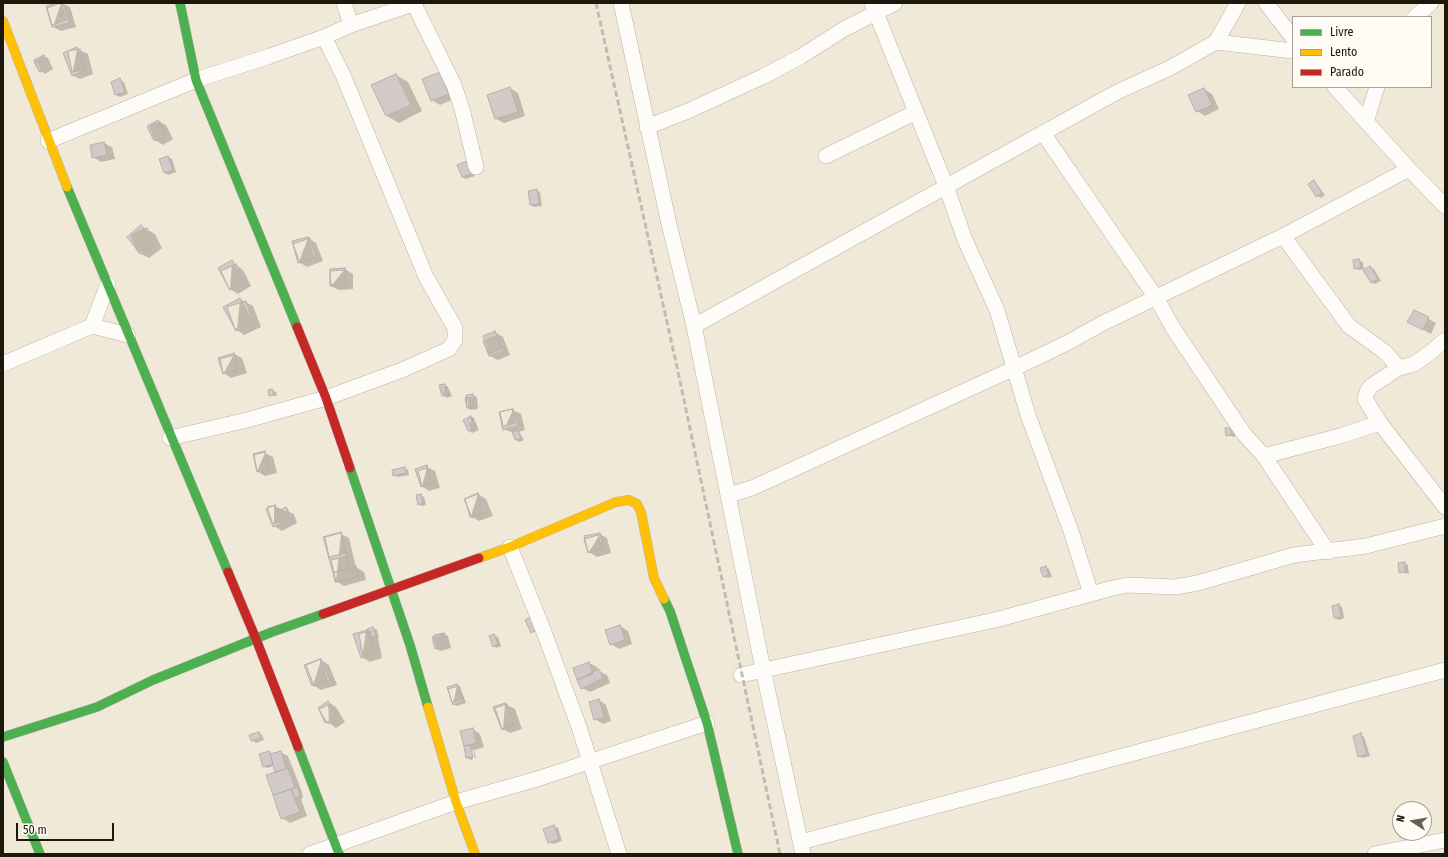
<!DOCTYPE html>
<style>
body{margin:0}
#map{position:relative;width:1448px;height:857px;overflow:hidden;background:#f1e9d7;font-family:"Fira Sans Condensed",sans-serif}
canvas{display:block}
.frame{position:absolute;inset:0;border:4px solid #1d180c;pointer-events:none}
.legend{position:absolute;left:1292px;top:16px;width:140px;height:72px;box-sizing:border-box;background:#fffcf5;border:1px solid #a5a198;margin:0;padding:5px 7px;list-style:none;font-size:12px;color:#1d180c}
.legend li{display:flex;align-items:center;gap:8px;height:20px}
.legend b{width:20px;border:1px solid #a5a198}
.north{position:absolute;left:1392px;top:801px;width:40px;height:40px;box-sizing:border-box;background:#fffcf5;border:1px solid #a5a198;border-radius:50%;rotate:282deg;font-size:11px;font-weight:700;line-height:16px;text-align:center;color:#1d180c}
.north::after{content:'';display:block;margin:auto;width:14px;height:18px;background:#676153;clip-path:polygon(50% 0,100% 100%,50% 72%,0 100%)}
.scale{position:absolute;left:16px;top:823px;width:98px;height:18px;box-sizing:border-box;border:2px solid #1d180c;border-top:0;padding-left:5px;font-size:12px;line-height:14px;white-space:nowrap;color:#1d180c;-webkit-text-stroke:3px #fffcf5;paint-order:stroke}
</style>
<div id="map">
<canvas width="1448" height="857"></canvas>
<div class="frame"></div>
<ul class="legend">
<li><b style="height:5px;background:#4caf50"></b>Livre</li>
<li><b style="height:5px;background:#ffc107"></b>Lento</li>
<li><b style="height:5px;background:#c62828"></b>Parado</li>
</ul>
<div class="north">N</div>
<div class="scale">50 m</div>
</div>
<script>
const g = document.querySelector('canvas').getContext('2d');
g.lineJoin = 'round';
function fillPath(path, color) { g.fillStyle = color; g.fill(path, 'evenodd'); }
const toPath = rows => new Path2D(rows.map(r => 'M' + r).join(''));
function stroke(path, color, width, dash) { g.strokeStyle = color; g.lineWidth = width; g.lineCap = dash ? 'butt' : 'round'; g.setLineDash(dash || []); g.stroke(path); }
fillPath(toPath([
 [61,3,70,7,76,27,61,31,53,27],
 [77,49,88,54,93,74,80,79,72,75],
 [44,56,48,58,53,69,45,74,41,71,35,60],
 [440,73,456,98,440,105,432,100],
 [396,75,408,82,422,111,399,123,387,116,372,86],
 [120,80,124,82,128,94,120,97,116,95,112,82],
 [510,88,518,93,525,116,504,123,496,119,488,95],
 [1204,89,1212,94,1219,109,1205,116,1197,111],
 [158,121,166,125,173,139,163,145,155,140,148,126],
 [104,143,112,147,115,159,101,162,93,157,91,145],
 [168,157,172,159,176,172,168,175,165,173],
 [471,165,475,176,466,179,462,177],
 [1314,181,1325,195,1321,198,1317,196],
 [536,190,540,192,542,206,534,207,531,205],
 [141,226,155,234,162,248,149,258,141,254,128,237],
 [308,238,316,243,323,261,307,267,299,262],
 [1359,260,1363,262,1364,269,1359,270,1355,268],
 [232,262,243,270,251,286,238,294,230,289],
 [1370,267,1374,269,1381,281,1375,284,1372,282],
 [345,269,353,274,353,289,339,290,331,286],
 [240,299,253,306,261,327,244,335,237,330],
 [1414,311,1436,323,1431,334,1416,326],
 [495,332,503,337,510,355,498,360,490,356,484,336],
 [234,354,242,358,247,373,231,378,224,373],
 [445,385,448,387,452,396,447,398,443,395],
 [272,390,276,392,277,396,270,395],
 [473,395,477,397,478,409,471,410,468,408,467,396],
 [513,410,521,414,525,430,519,432,524,440,519,442,516,440,513,433,504,429],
 [471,417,474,419,479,430,472,433,469,431],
 [1231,429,1235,431,1235,437,1227,435],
 [265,453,273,457,277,473,265,476,257,471],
 [427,467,435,471,440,488,429,491,422,486],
 [405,468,408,470,409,475,398,477,394,475],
 [478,494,486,499,493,516,479,521,471,516],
 [421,495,424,497,426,505,422,506,419,504],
 [274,506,294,514,297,523,282,531,274,526],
 [341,534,349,538,356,567,364,572,366,580,344,586,336,581],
 [600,534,607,538,611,553,597,557,589,552],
 [1404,563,1408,565,1409,574,1400,572],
 [1046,567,1049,569,1052,577,1047,578,1044,576],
 [1339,605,1342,607,1344,618,1339,620,1335,618],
 [620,626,628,631,632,644,619,649,611,644],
 [373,628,377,630,379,638,378,638,382,658,370,662,362,657,366,631,369,632],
 [444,634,448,636,451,648,440,651,436,648,433,638],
 [494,635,498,637,501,646,497,648,494,646],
 [321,660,329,665,337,685,321,690,313,685],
 [589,663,597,667,598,671,607,675,610,683,590,692,582,688],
 [457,685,460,687,466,703,457,706,453,704],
 [599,700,606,705,611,721,603,724,595,719],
 [328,703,336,707,345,722,336,728,329,723],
 [505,704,515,709,522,729,510,733,503,729],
 [473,729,480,734,484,747,474,750,476,758,475,759,473,750,471,750,473,759,471,760,467,758,461,732],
 [259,733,262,735,264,740,256,743,252,740],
 [1361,735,1364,737,1370,756,1363,758,1359,756],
 [269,752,273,754,280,752,288,756,302,792,303,798,301,799,307,816,290,823,282,818,274,766,267,768,264,766],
 [554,826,558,828,562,841,553,844,549,842]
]), '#0003');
const building = toPath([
 [57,3,63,3,69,23,52,27,46,6,57,3],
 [61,3,66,20,52,25,47,8,61,3],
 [77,47,86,70,72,76,63,53,77,47],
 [80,49,84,70,72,72,68,51,80,49],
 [44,55,50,67,40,72,34,60,44,55],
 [43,57,48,66,39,71,34,62,43,57],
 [440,72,449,94,431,101,422,79,440,72],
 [396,74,411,105,386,116,371,85,396,74],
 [120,78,125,92,115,95,111,82,120,78],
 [510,87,518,112,495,119,487,95,510,87],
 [1204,88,1212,105,1196,112,1188,95,1204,88],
 [158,120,166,135,154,141,147,126,158,120],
 [160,122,165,134,155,139,150,126,160,122],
 [104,142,107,155,92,158,90,145,104,142],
 [168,156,173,170,164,173,159,159,168,156],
 [467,161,472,174,462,177,457,165,467,161],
 [1314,180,1322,193,1316,197,1308,184,1314,180],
 [537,189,539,204,530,205,528,191,537,189],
 [141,225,155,243,140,254,127,237,141,225],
 [147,228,154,246,138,252,131,235,147,228],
 [308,237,314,258,298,263,292,241,308,237],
 [310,238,316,257,300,263,293,244,310,238],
 [1359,259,1361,268,1354,269,1353,260,1359,259],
 [232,260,243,283,230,290,218,268,232,260],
 [236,264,244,282,229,289,221,271,236,264],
 [1370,266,1378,279,1371,283,1363,270,1370,266],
 [345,268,346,286,330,286,330,269,345,268],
 [345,270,346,284,331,285,330,271,345,270],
 [240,298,252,322,236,331,223,307,240,298],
 [246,301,253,323,235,329,227,307,246,301],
 [1414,310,1429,317,1423,330,1407,322,1414,310],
 [495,331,501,349,489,354,483,336,495,331],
 [497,336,503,351,489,356,483,341,497,336],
 [234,353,239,369,223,374,218,358,234,353],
 [235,355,238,370,223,373,220,359,235,355],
 [445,384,448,395,442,396,439,385,445,384],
 [447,387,449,394,444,395,442,388,447,387],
 [272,389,274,395,269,396,268,390,272,389],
 [473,394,474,408,467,408,466,395,473,394],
 [472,397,473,407,467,408,465,398,472,397],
 [512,409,515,423,503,426,500,412,512,409],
 [513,409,518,426,503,430,499,412,513,409],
 [471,416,476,428,468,431,463,420,471,416],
 [473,418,476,428,471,429,468,419,473,418],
 [1225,428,1231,428,1232,435,1226,436,1225,428],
 [518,430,521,438,515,440,512,432,518,430],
 [265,451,269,469,257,472,253,454,265,451],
 [265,452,269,468,257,471,254,455,265,452],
 [427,465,432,484,421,487,415,469,427,465],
 [405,467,406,473,393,476,392,470,405,467],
 [427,468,431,484,422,486,418,471,427,468],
 [478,493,486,512,472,518,464,499,478,493],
 [421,494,423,503,418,505,416,495,421,494],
 [478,494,484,513,470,517,465,499,478,494],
 [275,505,277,512,286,508,290,518,273,524,267,507,275,505],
 [275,505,282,523,273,527,266,509,275,505],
 [286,507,292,518,282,523,277,512,286,507],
 [341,532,350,568,333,573,323,537,341,532],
 [341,533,346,553,329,557,325,537,341,533],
 [600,533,603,549,588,552,584,536,600,533],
 [598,535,602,549,588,553,584,539,598,535],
 [347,556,350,569,356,567,358,577,336,582,331,560,347,556],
 [1405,562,1405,572,1399,573,1398,563,1405,562],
 [356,566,359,576,335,582,333,573,356,566],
 [1046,566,1049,575,1043,577,1040,568,1046,566],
 [1339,604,1341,617,1334,618,1332,606,1339,604],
 [536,614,542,627,531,633,525,620,536,614],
 [620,625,625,640,610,645,605,630,620,625],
 [373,627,376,636,369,638,367,629,373,627],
 [367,630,375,653,361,658,353,634,367,630],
 [370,631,374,653,363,656,359,634,370,631],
 [444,633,448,647,437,649,434,635,444,633],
 [443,634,446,646,435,649,432,637,443,634],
 [494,634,498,644,493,647,489,636,494,634],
 [320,659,327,680,312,686,304,665,320,659],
 [321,659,330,680,314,686,306,665,321,659],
 [589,662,593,674,577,680,573,668,589,662],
 [599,669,603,678,581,689,577,680,599,669],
 [457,684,463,701,453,705,447,687,457,684],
 [459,686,463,699,452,702,448,689,459,686],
 [599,699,604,717,594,720,589,702,599,699],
 [328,701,338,717,328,724,318,708,328,701],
 [505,703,514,725,502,730,493,707,505,703],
 [331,704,337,717,325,723,319,709,331,704],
 [507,704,515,724,502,729,495,708,507,704],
 [473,728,476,743,464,746,460,731,473,728],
 [259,732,261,738,251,741,249,735,259,732],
 [1361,733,1367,754,1358,757,1353,736,1361,733],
 [470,745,473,757,466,758,464,746,470,745],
 [269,751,273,764,263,767,259,754,269,751],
 [281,751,286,769,275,772,270,754,281,751],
 [288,768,295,788,273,795,266,775,288,768],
 [297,787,300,796,295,798,291,790,297,787],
 [291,789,300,812,281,819,273,795,291,789],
 [554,825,559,839,548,843,543,829,554,825]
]);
fillPath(building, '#d1cac9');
stroke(building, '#b7b1af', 1);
const street = toPath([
 [344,3,351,25],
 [621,3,669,224,694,326,763,669,803,854],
 [872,3,946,186,965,240,997,310,1028,415,1071,531,1091,594],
 [1266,3,1293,38],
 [414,4,454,85,462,109,476,167],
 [1415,17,1431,3],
 [1216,42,1293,51],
 [1335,87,1409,169,1445,206],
 [1366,122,1377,87],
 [647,127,688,111,764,76,800,57,844,29,895,3],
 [1043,133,1157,299,1173,328,1244,434,1264,456,1328,552],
 [48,141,196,80,270,56,324,37,351,25,416,3],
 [826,156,916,112],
 [1283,236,1349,326,1385,352,1399,368],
 [92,326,108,284],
 [694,326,1117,92,1170,68,1216,42,1238,3],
 [3,364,92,326,128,335],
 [1380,423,1365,399,1367,392,1371,386,1399,368,1414,364,1431,352,1445,340],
 [170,438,247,420,326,398,402,370,449,349,455,340,455,328,426,277,343,75,324,37],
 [1264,456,1340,436,1380,423,1445,507],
 [729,495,752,488,1015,368,1069,342,1101,324,1283,236,1409,169],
 [510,547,544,632,579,727,619,854],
 [741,675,995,620,1113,588,1127,585,1175,587,1198,583,1294,555,1366,546,1445,526],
 [801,842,1445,670],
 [310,854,456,802,537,779,707,723],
 [1375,854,1445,840]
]);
const fast = toPath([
 [180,3,196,80,297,327],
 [67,187,228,572],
 [350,468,410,645,428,707],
 [664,599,670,611,707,723,738,854],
 [3,737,97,707,153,680,272,632,323,614],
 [298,747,339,854],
 [3,762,40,854]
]);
const slow = toPath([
 [3,21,67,187],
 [479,558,510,547,616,502,629,500,637,504,641,512,654,578,664,599],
 [428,707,456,802,475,854]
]);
const jam = toPath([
 [297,327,326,398,350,468],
 [228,572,256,639,298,747],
 [323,614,479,558]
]);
stroke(street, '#b9b3a5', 16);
stroke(fast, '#b9b3a5', 10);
stroke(slow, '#b9b3a5', 10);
stroke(jam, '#b9b3a5', 10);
stroke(street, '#fdfcf9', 15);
stroke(fast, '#4caf50', 9);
stroke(slow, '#ffc107', 9);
stroke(jam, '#c62828', 9);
stroke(toPath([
 [596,3,677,367,780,854]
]), '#bebcb8', 3, [6, 3]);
</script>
